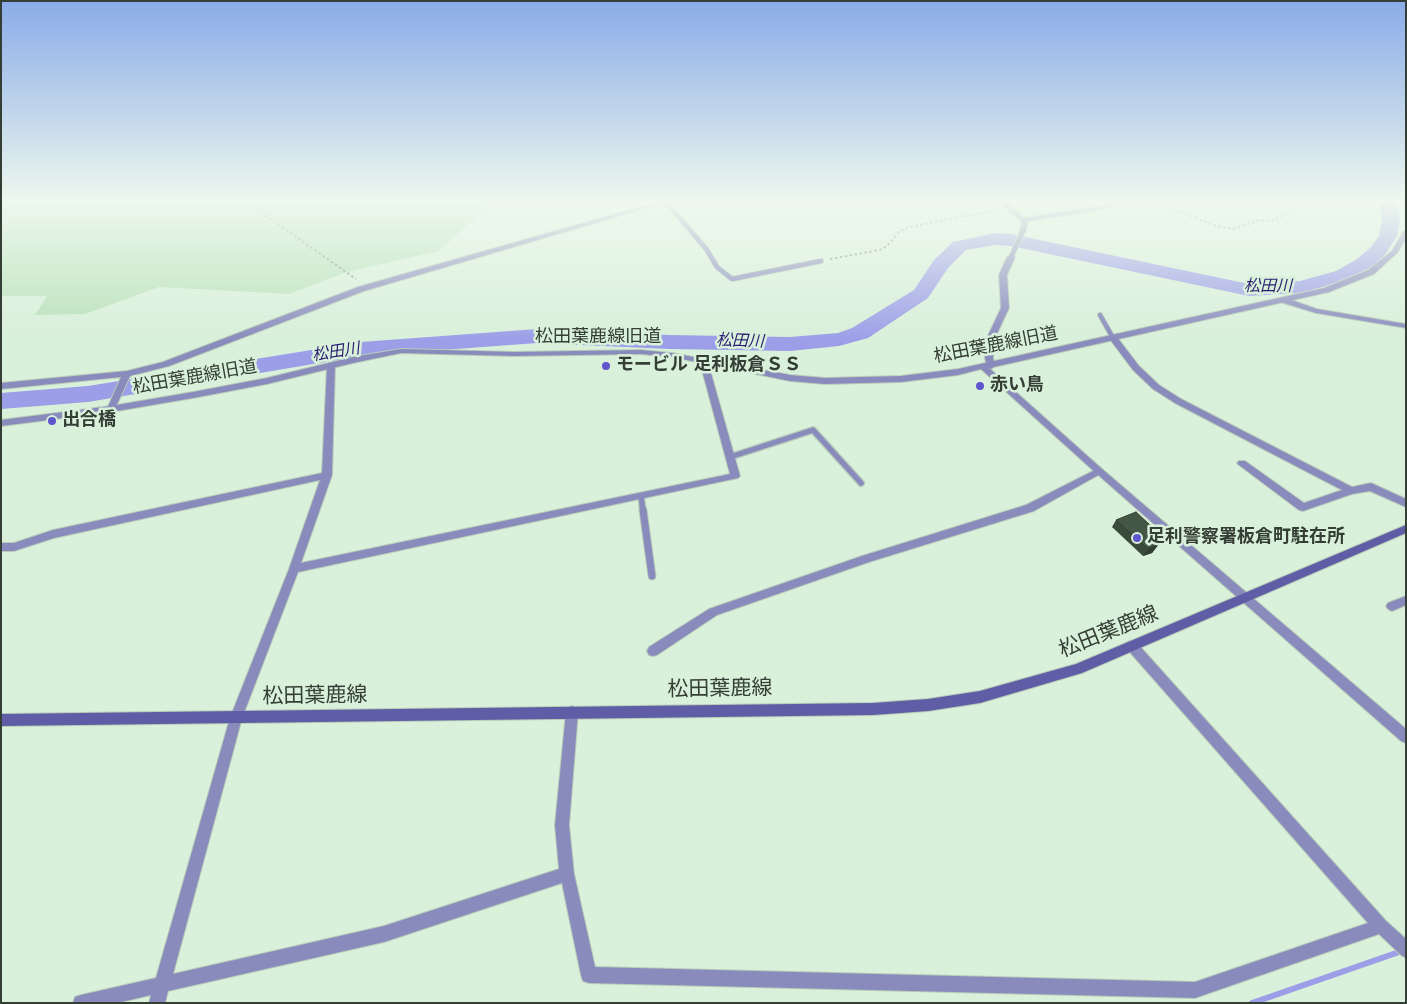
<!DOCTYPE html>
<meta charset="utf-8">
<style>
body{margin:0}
#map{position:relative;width:1407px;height:1004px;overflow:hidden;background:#d9f0da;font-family:Jost,sans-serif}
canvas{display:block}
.frame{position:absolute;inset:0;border:2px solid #353e35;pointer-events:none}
</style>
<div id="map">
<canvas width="1407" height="1004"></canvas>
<div class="frame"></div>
</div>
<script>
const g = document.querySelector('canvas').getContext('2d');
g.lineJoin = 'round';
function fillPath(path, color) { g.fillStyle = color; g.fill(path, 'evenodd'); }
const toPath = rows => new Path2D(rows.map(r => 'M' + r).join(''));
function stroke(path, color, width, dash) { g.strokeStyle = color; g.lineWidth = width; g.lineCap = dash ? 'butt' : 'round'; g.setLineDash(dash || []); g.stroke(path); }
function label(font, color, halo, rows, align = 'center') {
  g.font = font + ' Jost,"Noto Sans JP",sans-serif'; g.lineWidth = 5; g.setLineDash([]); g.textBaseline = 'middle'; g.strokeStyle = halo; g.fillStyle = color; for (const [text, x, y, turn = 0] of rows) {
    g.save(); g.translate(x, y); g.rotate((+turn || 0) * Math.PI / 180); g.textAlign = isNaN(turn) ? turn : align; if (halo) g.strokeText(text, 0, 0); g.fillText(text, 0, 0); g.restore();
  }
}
fillPath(toPath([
 [1,201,490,201,482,212,439,251,347,272,289,294,159,287,85,314,35,315,47,296,1,296]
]), '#b9e1ba');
stroke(toPath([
 [1252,1003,1402,951]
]), '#9c9ee7', 6);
fillPath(toPath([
 [1379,201,1397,201,1400,220,1397,236,1385,255,1371,267,1350,279,1301,293,1249,296,1011,246,995,245,966,250,948,268,928,298,868,338,839,346,790,351,669,349,537,343,361,356,88,402,1,409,1,393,88,386,361,342,537,329,669,335,790,337,838,333,852,328,914,290,934,260,953,242,995,233,1011,234,1249,284,1300,281,1336,271,1357,259,1371,247,1379,236,1382,220,1379,201]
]), '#9c9ee7');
const serviceFar2 = toPath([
 [665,201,707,250,717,267,732,279,821,261],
 [1011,257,1022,233],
 [1100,315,1113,338]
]);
const serviceFar1 = toPath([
 [730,457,813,430,861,483],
 [641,496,643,511]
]);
const service = toPath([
 [643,510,652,576]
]);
const minor = toPath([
 [661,201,670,201,364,291,169,366,130,376,114,411,111,412,107,409,121,377,1,389,1,383,127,371,163,362,358,287,661,201],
 [998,201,1005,201,1025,218,1100,206,1123,201,1133,201,1100,210,1028,221,1025,233,1022,235,1019,233,1022,224,1021,221,998,201],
 [1011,255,1015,257,1007,275,1009,308,994,340,993,358,995,366,991,369,987,366,985,358,986,340,1001,308,999,275,1007,257,1011,255],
 [1280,298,1286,298,1317,309,1406,324,1406,328,1316,313,1280,302,1280,298],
 [1110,336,1116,336,1139,366,1159,385,1181,399,1352,487,1371,483,1406,499,1406,507,1370,491,1352,494,1303,511,1299,510,1239,465,1237,463,1239,461,1245,461,1304,503,1342,490,1175,403,1153,389,1133,370,1109,338,1110,336],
 [709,359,713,362,710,370,740,476,738,478,298,572,242,718,173,974,384,926,559,869,555,825,566,712,568,708,572,706,576,708,578,712,569,825,574,874,595,967,1195,982,1368,923,1128,650,1126,646,1128,642,1132,641,1136,642,1386,921,1406,939,1406,958,1401,955,1379,934,1195,998,589,983,583,981,581,975,562,883,384,942,168,991,165,1003,149,1003,151,995,117,1003,73,1003,75,997,81,995,156,978,230,718,289,569,320,480,54,538,14,551,1,551,1,543,14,543,53,530,322,473,327,366,331,363,335,366,332,475,301,563,730,474,702,370,706,360,709,359],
 [1099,468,1104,471,1102,473,1034,511,869,562,717,615,657,655,653,656,649,655,647,651,649,647,709,609,862,556,1026,505,1099,468],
 [1406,596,1406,605,1392,611,1388,609,1386,606,1388,603,1406,596]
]);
const tertiary = toPath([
 [1406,230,1406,239,1397,253,1374,274,1329,292,989,368,1102,469,1406,729,1406,743,1401,741,1096,473,981,369,958,375,901,382,825,384,790,381,672,357,641,354,514,356,401,353,353,363,267,384,193,398,111,412,1,426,1,420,111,406,193,392,267,378,353,357,401,349,514,352,641,350,672,353,790,375,825,378,901,376,958,369,1324,288,1368,270,1392,251,1403,232,1406,230]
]);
const secondary = toPath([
 [1406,525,1406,533,1082,673,980,703,928,711,873,715,1,726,1,714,873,703,928,699,980,691,1076,664,1406,525]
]);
stroke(serviceFar2, '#b8ccb9', 6);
stroke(serviceFar1, '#b8ccb9', 8);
stroke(service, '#b8ccb9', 9);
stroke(minor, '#b8ccb9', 2);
stroke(tertiary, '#b8ccb9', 2);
stroke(secondary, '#b8ccb9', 2);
stroke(toPath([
 [245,201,356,279],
 [1153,201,1213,225,1233,229,1260,220,1271,221,1299,208],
 [830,259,880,250,887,246,900,231,909,227,996,210]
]), '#8b9b8b', 2, [2.5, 2.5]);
stroke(serviceFar2, '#898bbd', 4.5);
stroke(serviceFar1, '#898bbd', 5.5);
stroke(service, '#898bbd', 7);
fillPath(minor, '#898bbd');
fillPath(tertiary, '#898bbd');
fillPath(secondary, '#5e5da5');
fillPath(toPath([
 [1116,520,1159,545,1157,546,1152,553,1143,556,1112,527]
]), '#3a4b3b');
fillPath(toPath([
 [1164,538,1152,553,1143,556,1154,542]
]), '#303d30');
const building = toPath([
 [1136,512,1164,538,1154,542,1157,545,1148,549,1116,520,1136,512]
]);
fillPath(building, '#445745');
stroke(building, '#303d30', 1);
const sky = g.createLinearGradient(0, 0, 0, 341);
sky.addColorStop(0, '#89abe8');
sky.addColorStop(0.59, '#eef8ee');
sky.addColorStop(1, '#eef8ee00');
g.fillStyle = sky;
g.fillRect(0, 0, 1407, 341);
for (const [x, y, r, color] of [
 [606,366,5,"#5f55cd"],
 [980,386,5,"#5f55cd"],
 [52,421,5,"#5f55cd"],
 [1137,538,5,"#5f55cd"]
]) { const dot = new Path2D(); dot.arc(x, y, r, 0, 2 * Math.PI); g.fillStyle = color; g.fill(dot); stroke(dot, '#d9f0da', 2); }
label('italic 16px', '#2a1c70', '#d9f0da', [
 ["松田川",1268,287],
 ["松田川",740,342,2],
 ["松田川",336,353,-9]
]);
label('18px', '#353e35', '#d9f0da', [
 ["松田葉鹿線旧道",598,338],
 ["松田葉鹿線旧道",996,346,-11],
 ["松田葉鹿線旧道",195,378,-10]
]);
label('bold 18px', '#353e35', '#d9f0da', [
 ["モービル 足利板倉ＳＳ",616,366],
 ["赤い鳥",990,386],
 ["出合橋",62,421],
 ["足利警察署板倉町駐在所",1147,538]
], 'left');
label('21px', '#353e35', '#d9f0da', [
 ["松田葉鹿線",1109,633,-22],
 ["松田葉鹿線",720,690,-1],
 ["松田葉鹿線",315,697,-1]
]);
</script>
